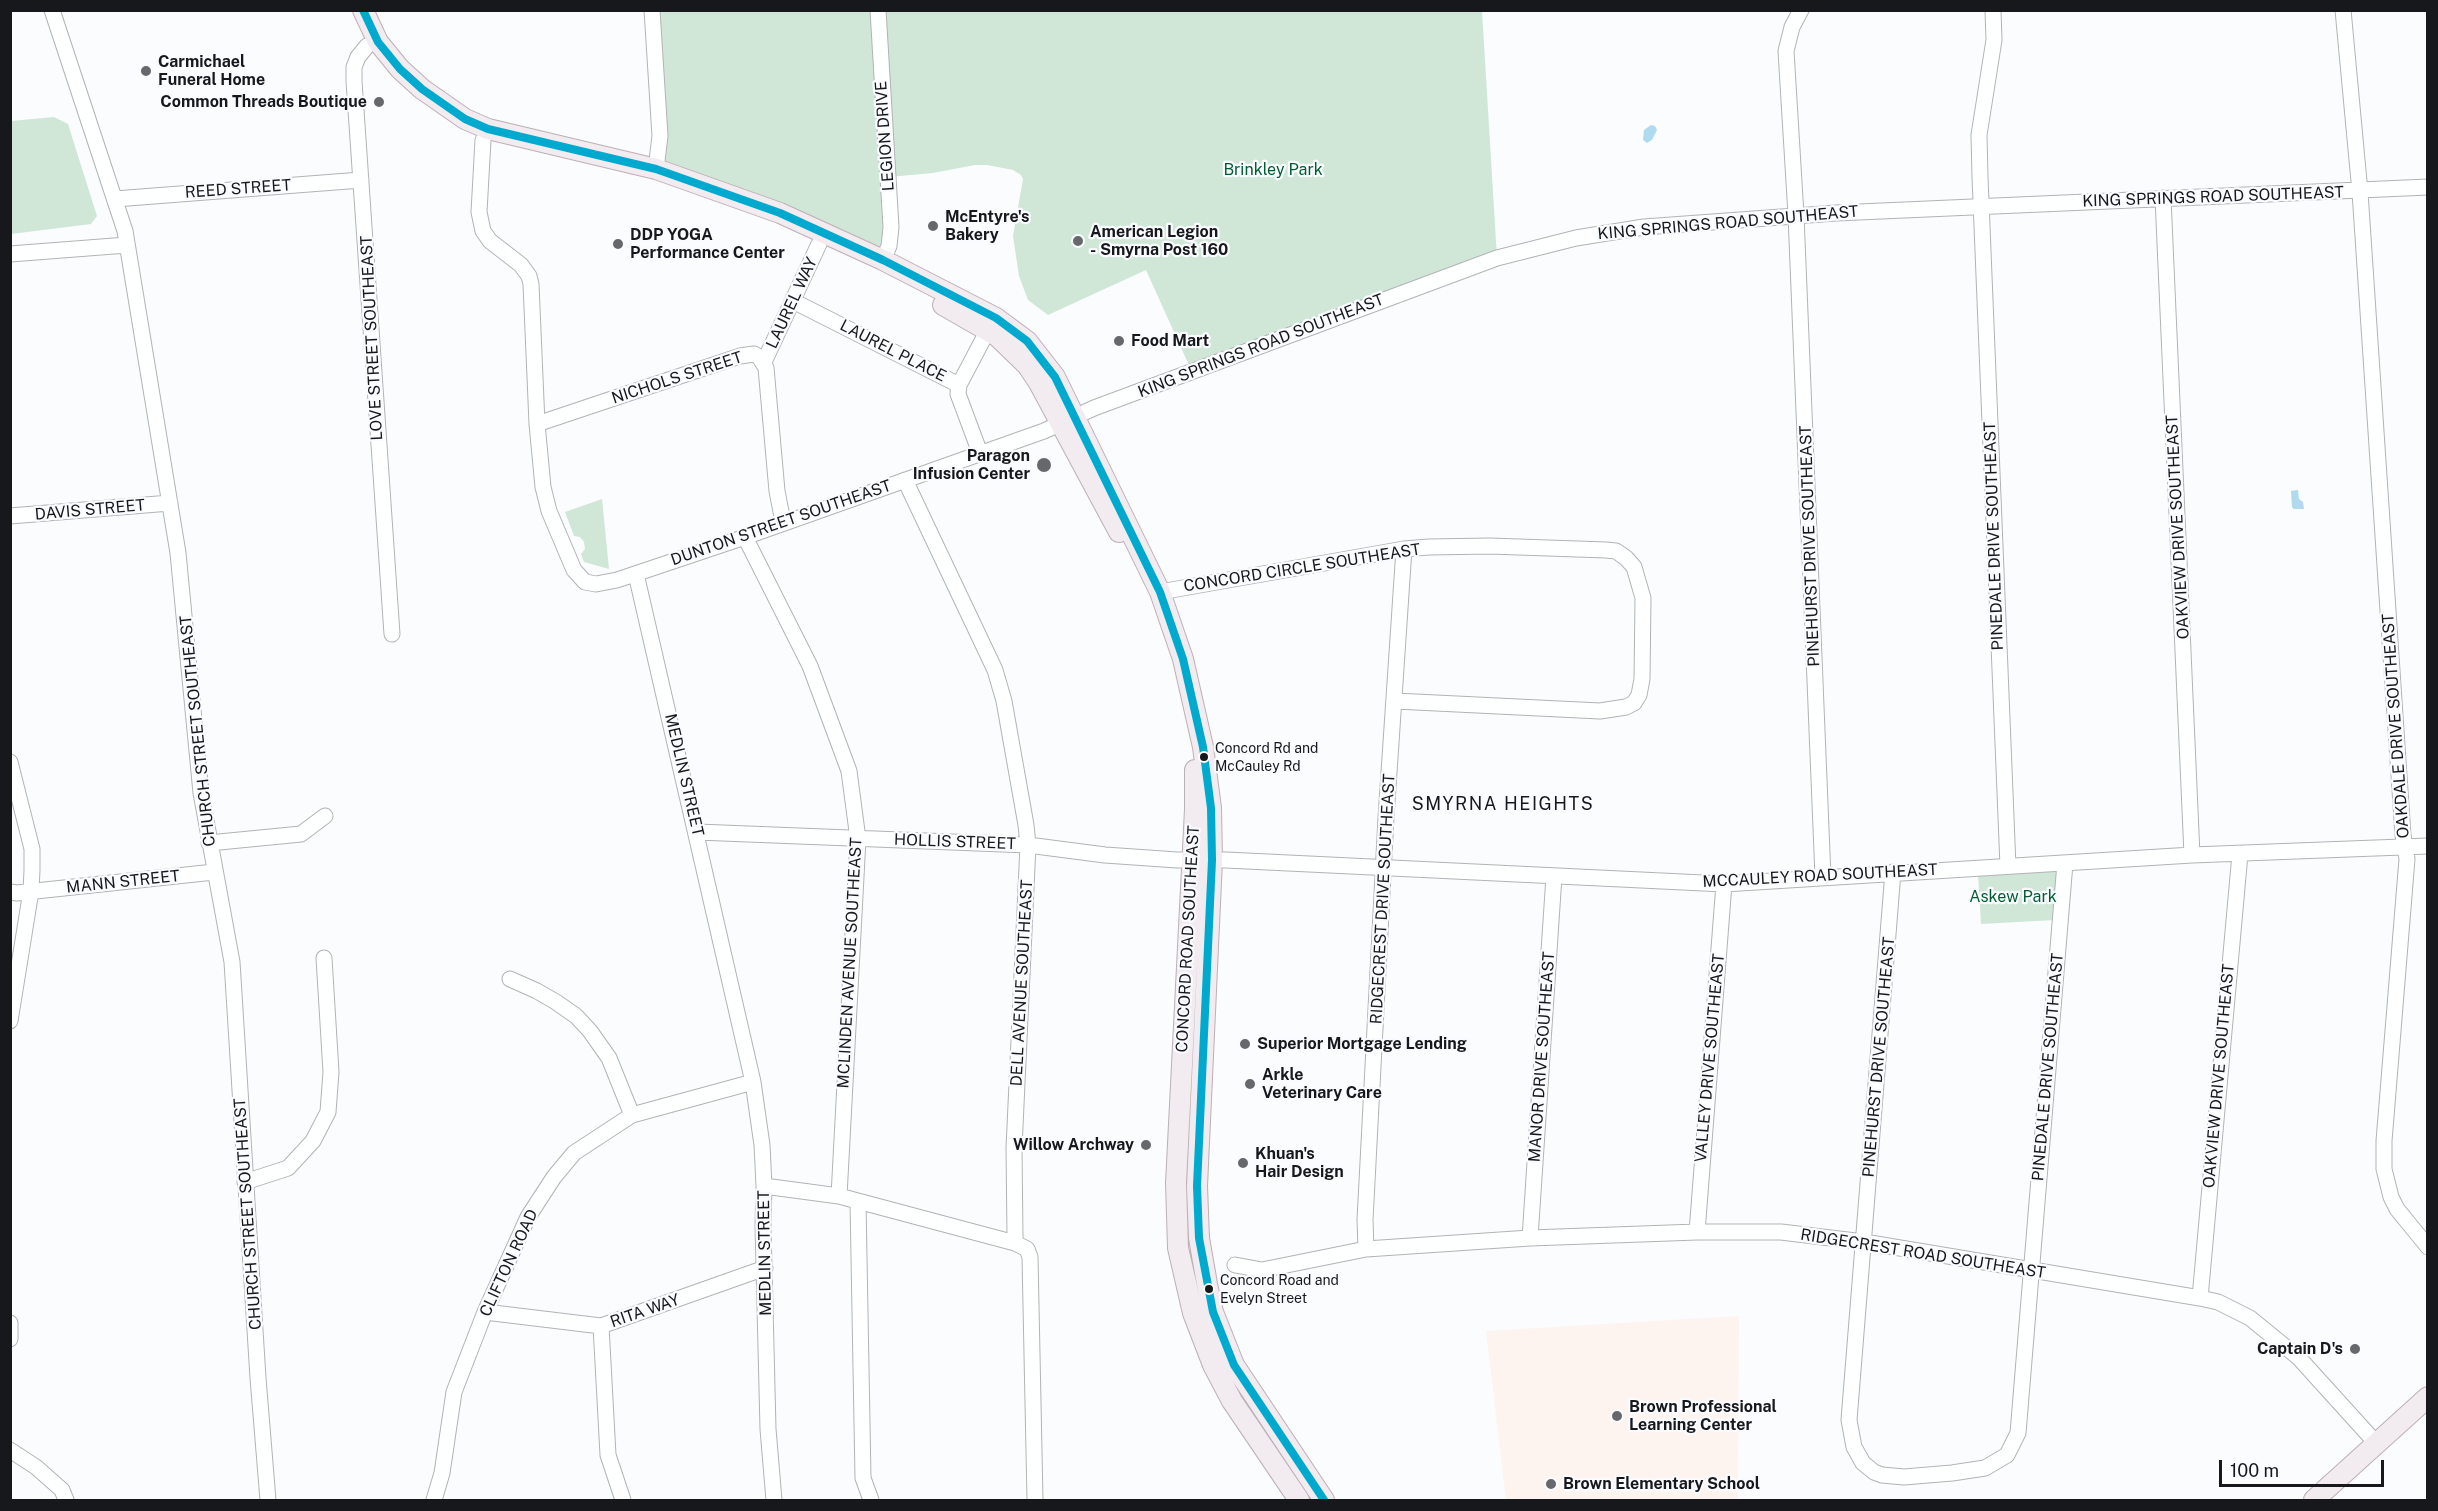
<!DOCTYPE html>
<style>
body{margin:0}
#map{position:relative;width:2438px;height:1511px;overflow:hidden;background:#fbfcfe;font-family:"Public Sans",sans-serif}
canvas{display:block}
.frame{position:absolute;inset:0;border:12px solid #17181c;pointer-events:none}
.scale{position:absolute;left:2219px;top:1460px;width:165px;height:27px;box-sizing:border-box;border:3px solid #17181c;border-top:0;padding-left:8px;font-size:18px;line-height:21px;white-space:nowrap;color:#17181c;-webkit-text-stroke:4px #fafbff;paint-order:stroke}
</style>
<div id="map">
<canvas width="2438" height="1511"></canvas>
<div class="frame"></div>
<div class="scale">100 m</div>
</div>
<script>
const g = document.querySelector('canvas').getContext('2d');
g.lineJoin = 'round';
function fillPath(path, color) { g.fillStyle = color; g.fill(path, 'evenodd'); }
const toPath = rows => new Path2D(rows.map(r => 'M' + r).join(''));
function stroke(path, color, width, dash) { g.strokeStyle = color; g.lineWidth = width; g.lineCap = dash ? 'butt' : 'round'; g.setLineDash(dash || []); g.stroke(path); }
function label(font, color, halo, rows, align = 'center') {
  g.font = font + ' "Public Sans",sans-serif'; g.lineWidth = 4.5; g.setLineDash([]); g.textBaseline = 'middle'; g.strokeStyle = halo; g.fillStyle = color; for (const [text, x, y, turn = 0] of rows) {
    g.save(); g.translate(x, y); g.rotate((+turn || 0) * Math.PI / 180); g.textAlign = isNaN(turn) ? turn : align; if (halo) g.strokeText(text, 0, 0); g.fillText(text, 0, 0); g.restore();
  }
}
fillPath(toPath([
 [1739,1316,1738,1500,1506,1500,1486,1331]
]), '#fdf4ef');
fillPath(toPath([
 [652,11,1482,11,1497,258,1192,372,1146,270,1048,315,1028,300,1019,276,1013,236,1023,179,1021,175,1013,170,987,165,975,165,933,173,889,177,882,265,655,175],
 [54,117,68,124,97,216,91,224,11,234,11,121],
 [602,499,609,569,584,562,581,554,585,549,584,542,580,537,574,536,565,512],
 [2054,868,2058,872,2055,920,1981,924,1978,874]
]), '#d0e7d8');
fillPath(toPath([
 [1651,125,1655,126,1657,130,1652,140,1647,143,1643,140,1644,130],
 [2298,490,2299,499,2303,502,2304,509,2294,509,2292,507,2291,491]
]), '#afdaef');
const minor = toPath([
 [52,10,125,231,178,553,201,793,232,962,258,1378,268,1500],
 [652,10,660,136,656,169],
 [878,10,891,227,889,246,883,260],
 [1801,10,1792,27,1786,51,1796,215,1823,877],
 [1993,10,1994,40,1979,135,1980,177,2008,866],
 [2343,10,2360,192,2403,835,2407,859,2384,1141,2384,1169,2391,1197,2397,1209,2428,1247],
 [367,46,358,57,354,67,354,81,392,634],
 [483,140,479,212,483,231,490,241,521,265,529,276,531,284,537,424,543,487,549,511,574,570,585,582,596,584,617,580,745,537,1044,431,1094,408,1497,258,1576,238,1644,227,1836,213,2428,187],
 [2163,198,2192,855],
 [115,199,361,180],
 [10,254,127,245],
 [793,301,959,385],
 [764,362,819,244],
 [537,424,740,356,754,354,759,357,766,368,777,491,783,522],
 [980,453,958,394,959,385,988,330],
 [905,480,995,670,1004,701,1026,825,1028,845,1014,1148,1015,1236,1015,1243,1027,1249,1030,1257,1035,1500],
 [10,516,170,503],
 [745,537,810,666,849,771,858,839,839,1196],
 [636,574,753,1082,762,1145,764,1186,763,1225,768,1429,774,1500],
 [1160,592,1404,549,1429,547,1490,546,1606,550,1616,551,1626,558,1634,567,1643,598,1642,679,1639,695,1634,703,1626,707,1600,711,1395,701],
 [10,762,32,849,32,870,31,891,10,1021],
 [697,832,1028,845,1105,855,1177,860,1226,860,1724,884,2192,855,2428,846],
 [209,843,301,834,325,816],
 [1893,872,1849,1420,1854,1447,1863,1463,1874,1472,1882,1475,1904,1477,1952,1473,1985,1468,2007,1455,2018,1433,2065,863],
 [10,892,17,893,214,872],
 [510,979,537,991,556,1002,576,1016,590,1031,609,1058,632,1115],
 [245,1182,288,1168,313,1141,328,1112,331,1072,324,958],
 [764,1186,839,1196,1015,1243],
 [858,1202,863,1478,871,1500],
 [1697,1232,1724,884],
 [1530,1238,1554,876],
 [1366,1249,1365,1220,1386,817,1404,549],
 [1235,1265,1262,1270,1366,1249,1530,1238,1697,1232,1781,1232,1864,1242,2200,1298,2218,1302,2250,1318,2299,1358,2376,1443],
 [2200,1298,2240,854],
 [485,1312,601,1326,765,1268],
 [10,1323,10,1339],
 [601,1326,608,1455,623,1500],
 [10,1450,36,1467,62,1490,66,1500],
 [434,1500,442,1473,454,1392,485,1312,528,1217,554,1177,574,1153,632,1115,753,1082]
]);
const major = toPath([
 [363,10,378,42,400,69,422,89,465,119,488,129,656,169,780,213,883,260,996,318,1027,341,1055,377,1160,592,1183,659,1203,747,1211,808,1212,860,1197,1186,1199,1238,1207,1284,1213,1312,1234,1365,1324,1500],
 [943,305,997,336,1027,365,1039,383,1119,532],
 [1195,770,1195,809,1176,1183,1178,1248,1193,1313,1213,1365,1232,1401,1299,1500],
 [2314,1500,2428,1397]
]);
stroke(minor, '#b3b3b6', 17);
stroke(major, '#bbb0b6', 22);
stroke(minor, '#feffff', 15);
stroke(major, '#f2ebef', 20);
stroke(toPath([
 [363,10,378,42,400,69,422,89,465,119,488,129,656,169,780,213,883,260,996,318,1027,341,1055,377,1160,592,1183,659,1203,747,1211,808,1212,860,1197,1186,1199,1238,1213,1312,1234,1365,1324,1500]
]), '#00a9ce', 8);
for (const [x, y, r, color] of [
 [146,71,6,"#67686b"],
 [379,102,6,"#67686b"],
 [933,226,6,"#67686b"],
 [1078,241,6,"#67686b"],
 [618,244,6,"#67686b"],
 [1119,341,6,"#67686b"],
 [1044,465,8,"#67686b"],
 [1204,757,5,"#17181c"],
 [1245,1044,6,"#67686b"],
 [1250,1084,6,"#67686b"],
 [1146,1145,6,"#67686b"],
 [1243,1163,6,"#67686b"],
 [1209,1289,5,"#17181c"],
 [2355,1349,6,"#67686b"],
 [1617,1416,6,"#67686b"],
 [1551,1484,6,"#67686b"]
]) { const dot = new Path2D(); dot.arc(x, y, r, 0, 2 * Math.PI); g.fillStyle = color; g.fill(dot); stroke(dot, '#fafbff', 2); }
label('14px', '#17181c', '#fafbff', [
 ["Concord Rd and",1215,749],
 ["McCauley Rd",1215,767],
 ["Concord Road and",1220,1281],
 ["Evelyn Street",1220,1299]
], 'left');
label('bold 16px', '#17181c', '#fafbff', [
 ["Carmichael",158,62],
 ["Funeral Home",158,80],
 ["Common Threads Boutique",367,102,"right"],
 ["McEntyre's",945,217],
 ["Bakery",945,235],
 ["American Legion",1090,232],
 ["- Smyrna Post 160",1090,250],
 ["DDP YOGA",630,235],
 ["Performance Center",630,253],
 ["Food Mart",1131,341],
 ["Paragon",1030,456,"right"],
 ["Infusion Center",1030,474,"right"],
 ["Superior Mortgage Lending",1257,1044],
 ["Arkle",1262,1075],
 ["Veterinary Care",1262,1093],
 ["Willow Archway",1134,1145,"right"],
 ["Khuan's",1255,1154],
 ["Hair Design",1255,1172],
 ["Captain D's",2343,1349,"right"],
 ["Brown Professional",1629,1407],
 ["Learning Center",1629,1425],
 ["Brown Elementary School",1563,1484]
], 'left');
label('16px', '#17181c', '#fafbff', [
 ["LEGION DRIVE",885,136,-94],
 ["REED STREET",238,189,-4],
 ["KING SPRINGS ROAD SOUTHEAST",2213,197,-2],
 ["KING SPRINGS ROAD SOUTHEAST",1728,223,-5],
 ["LAUREL WAY",792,303,-65],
 ["LOVE STREET SOUTHEAST",372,338,-93],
 ["KING SPRINGS ROAD SOUTHEAST",1261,346,-21],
 ["LAUREL PLACE",893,351,27],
 ["NICHOLS STREET",677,378,-18],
 ["DAVIS STREET",90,510,-5],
 ["DUNTON STREET SOUTHEAST",781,523,-19],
 ["OAKVIEW DRIVE SOUTHEAST",2178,527,-93],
 ["PINEDALE DRIVE SOUTHEAST",1994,536,-92],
 ["PINEHURST DRIVE SOUTHEAST",1810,546,-92],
 ["CONCORD CIRCLE SOUTHEAST",1302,568,-9],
 ["OAKDALE DRIVE SOUTHEAST",2396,726,-94],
 ["CHURCH STREET SOUTHEAST",198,731,-96],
 ["MEDLIN STREET",684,775,77],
 ["HOLLIS STREET",955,842,2],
 ["MCCAULEY ROAD SOUTHEAST",1820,876,-3],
 ["MANN STREET",123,882,-6],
 ["RIDGECREST DRIVE SOUTHEAST",1383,899,-87],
 ["CONCORD ROAD SOUTHEAST",1188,939,-87],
 ["MCLINDEN AVENUE SOUTHEAST",850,963,-87],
 ["DELL AVENUE SOUTHEAST",1022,983,-87],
 ["MANOR DRIVE SOUTHEAST",1542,1057,-86],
 ["PINEHURST DRIVE SOUTHEAST",1879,1057,-85],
 ["VALLEY DRIVE SOUTHEAST",1710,1058,-85],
 ["PINEDALE DRIVE SOUTHEAST",2048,1067,-85],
 ["OAKVIEW DRIVE SOUTHEAST",2219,1076,-85],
 ["CHURCH STREET SOUTHEAST",248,1214,-94],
 ["MEDLIN STREET",765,1253,-91],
 ["RIDGECREST ROAD SOUTHEAST",1923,1254,9],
 ["CLIFTON ROAD",509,1263,-65],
 ["RITA WAY",645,1311,-19]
]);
label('16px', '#025c31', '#fafbff', [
 ["Brinkley Park",1273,170],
 ["Askew Park",2013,897]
]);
g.letterSpacing = '1.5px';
label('18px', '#17181c', '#fafbff', [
 ["SMYRNA HEIGHTS",1503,804]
]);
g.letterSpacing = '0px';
</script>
